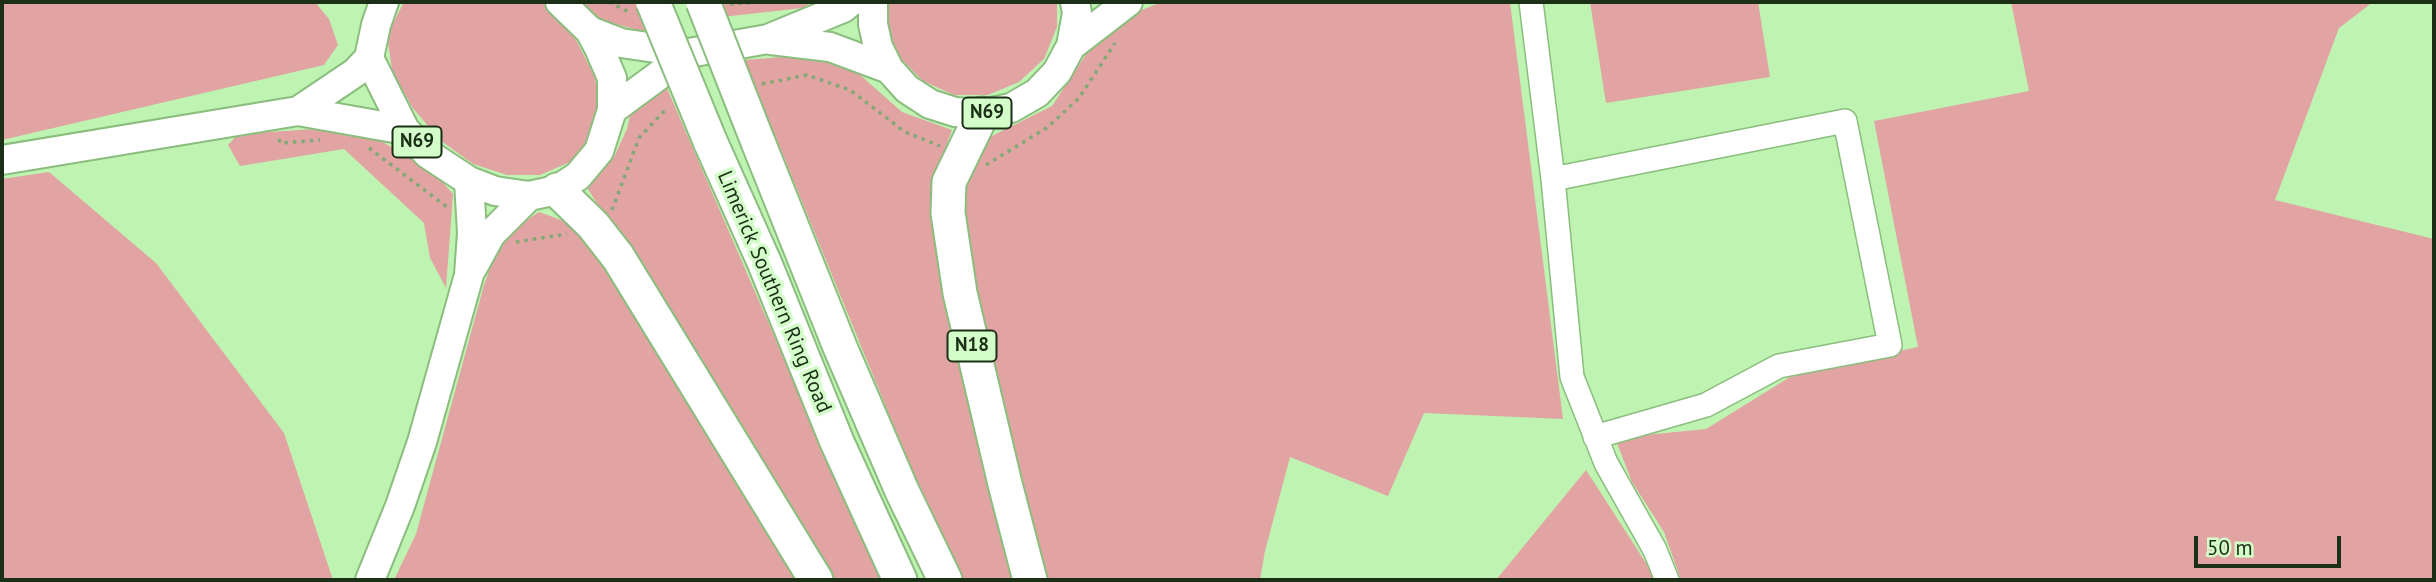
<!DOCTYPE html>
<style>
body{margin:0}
#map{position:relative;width:2436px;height:582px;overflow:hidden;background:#bef3b2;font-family:"PT Sans",sans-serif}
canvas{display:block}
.frame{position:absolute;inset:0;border:4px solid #1b2f16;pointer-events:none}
.scale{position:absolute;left:2194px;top:536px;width:147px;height:32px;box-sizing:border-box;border:4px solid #1b2f16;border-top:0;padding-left:9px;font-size:21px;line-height:24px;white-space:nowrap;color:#1b2f16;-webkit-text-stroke:5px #d3fdc9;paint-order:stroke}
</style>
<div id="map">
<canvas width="2436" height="582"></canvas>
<div class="frame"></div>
<div class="scale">50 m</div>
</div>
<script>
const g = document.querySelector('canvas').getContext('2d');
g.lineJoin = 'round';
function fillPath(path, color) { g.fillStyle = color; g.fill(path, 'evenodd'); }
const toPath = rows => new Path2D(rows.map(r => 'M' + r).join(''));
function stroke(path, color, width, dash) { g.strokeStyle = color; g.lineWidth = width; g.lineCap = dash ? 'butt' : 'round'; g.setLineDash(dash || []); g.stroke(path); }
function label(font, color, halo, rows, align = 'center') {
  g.font = font + ' "PT Sans",sans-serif'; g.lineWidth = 7; g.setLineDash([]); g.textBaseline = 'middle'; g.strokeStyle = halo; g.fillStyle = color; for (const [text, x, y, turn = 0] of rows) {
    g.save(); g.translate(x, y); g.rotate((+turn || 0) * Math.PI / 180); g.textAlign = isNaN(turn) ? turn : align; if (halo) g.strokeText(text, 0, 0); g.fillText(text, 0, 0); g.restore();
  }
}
fillPath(toPath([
 [2,2,315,2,329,19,338,45,324,65,2,140],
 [404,2,541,2,548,7,576,40,595,77,600,111,589,141,570,162,540,175,507,175,473,164,440,140,412,107,392,70,387,35],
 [583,2,635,2,645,32,601,20],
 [720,2,811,2,803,8,722,17],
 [887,2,1057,2,1057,27,1044,59,1019,82,988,95,954,95,923,81,899,57,886,25],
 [1162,2,1510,2,1563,419,1424,413,1388,496,1290,457,1265,551,1260,580,1043,580,961,231,959,180,990,137,1052,106,1087,53,1121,18],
 [1590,2,1758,2,1770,77,1606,103],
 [2011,2,2373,2,2339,28,2275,200,2434,239,2434,580,1681,580,1664,532,1632,482,1615,438,1706,429,1798,372,1918,347,1874,121,2029,91],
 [808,55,850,66,902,112,952,130,931,187,944,290,1015,580,964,580,933,522,744,60],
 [666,86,839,486,886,580,834,580,586,186,614,157,627,129,631,111],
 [345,127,377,139,431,169,453,194,446,288,430,258,424,223,344,149,240,166,228,145,238,134],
 [49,172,156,263,284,433,333,580,2,580,2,179],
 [539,212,564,221,591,246,805,580,394,580,416,534,484,285,495,255,518,226],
 [1586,470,1657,580,1496,580]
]), '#e2a4a3');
const minor = toPath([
 [1531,2,1553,179,1572,377,1606,463,1655,550,1667,580],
 [1553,179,1845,121,1890,345,1779,366,1706,405,1595,437]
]);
const major = toPath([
 [384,2,376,25,369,58,405,130,428,154,469,181,495,191,529,196,557,190,578,176,599,151,612,110,612,78,599,48,590,31,560,2],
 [873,2,873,24,878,47,889,69,907,89,930,104,955,112,982,114,1011,108,1037,93,1057,72,1071,46,1077,13,1075,2],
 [590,31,621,43,689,53,768,39,843,8,850,2],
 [771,40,830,47,889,69],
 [1071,46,1128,2],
 [612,110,689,53],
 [298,111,356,72,369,58],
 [2,160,298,111,405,130],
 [473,267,491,234,529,196],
 [370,580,400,506,422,442,469,275,472,233,469,181]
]);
const highway = toPath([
 [982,114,949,182,948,213,960,293,1005,484,1030,580],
 [710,141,765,264,837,442,900,580],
 [758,142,840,347,902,491,945,580],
 [557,190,593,225,618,257,816,580]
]);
stroke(minor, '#8abd7e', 26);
stroke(major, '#8abd7e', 32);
stroke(highway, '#8abd7e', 37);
stroke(toPath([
 [609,2,629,12],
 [730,4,765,2],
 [762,84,807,75,850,90,905,132,940,146],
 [279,139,280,143,320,140],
 [369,148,447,207],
 [986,165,1048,127,1079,98,1115,43],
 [612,210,639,138,667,108],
 [516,242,567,234]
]), '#80a977', 3.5, [3.5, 5]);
stroke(minor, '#fff', 23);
stroke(major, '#fff', 28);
stroke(highway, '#fff', 33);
const highwayBridge = toPath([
 [653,2,710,141],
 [703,2,758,142]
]);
stroke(highwayBridge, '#8abd7e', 37, []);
stroke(highwayBridge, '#fff', 33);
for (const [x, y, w] of [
 [987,113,49],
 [417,142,49],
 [972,346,49]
]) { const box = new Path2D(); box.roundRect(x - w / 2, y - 15.5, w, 31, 5); g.fillStyle = '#d3fdc9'; g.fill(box); stroke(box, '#1b2f16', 2); }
label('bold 19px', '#1b2f16', null, [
 ["N69",987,113],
 ["N69",417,142],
 ["N18",972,346]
]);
label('21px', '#1b2f16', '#d3fdc9', [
 ["Limerick Southern Ring Road",774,292,67]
]);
</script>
